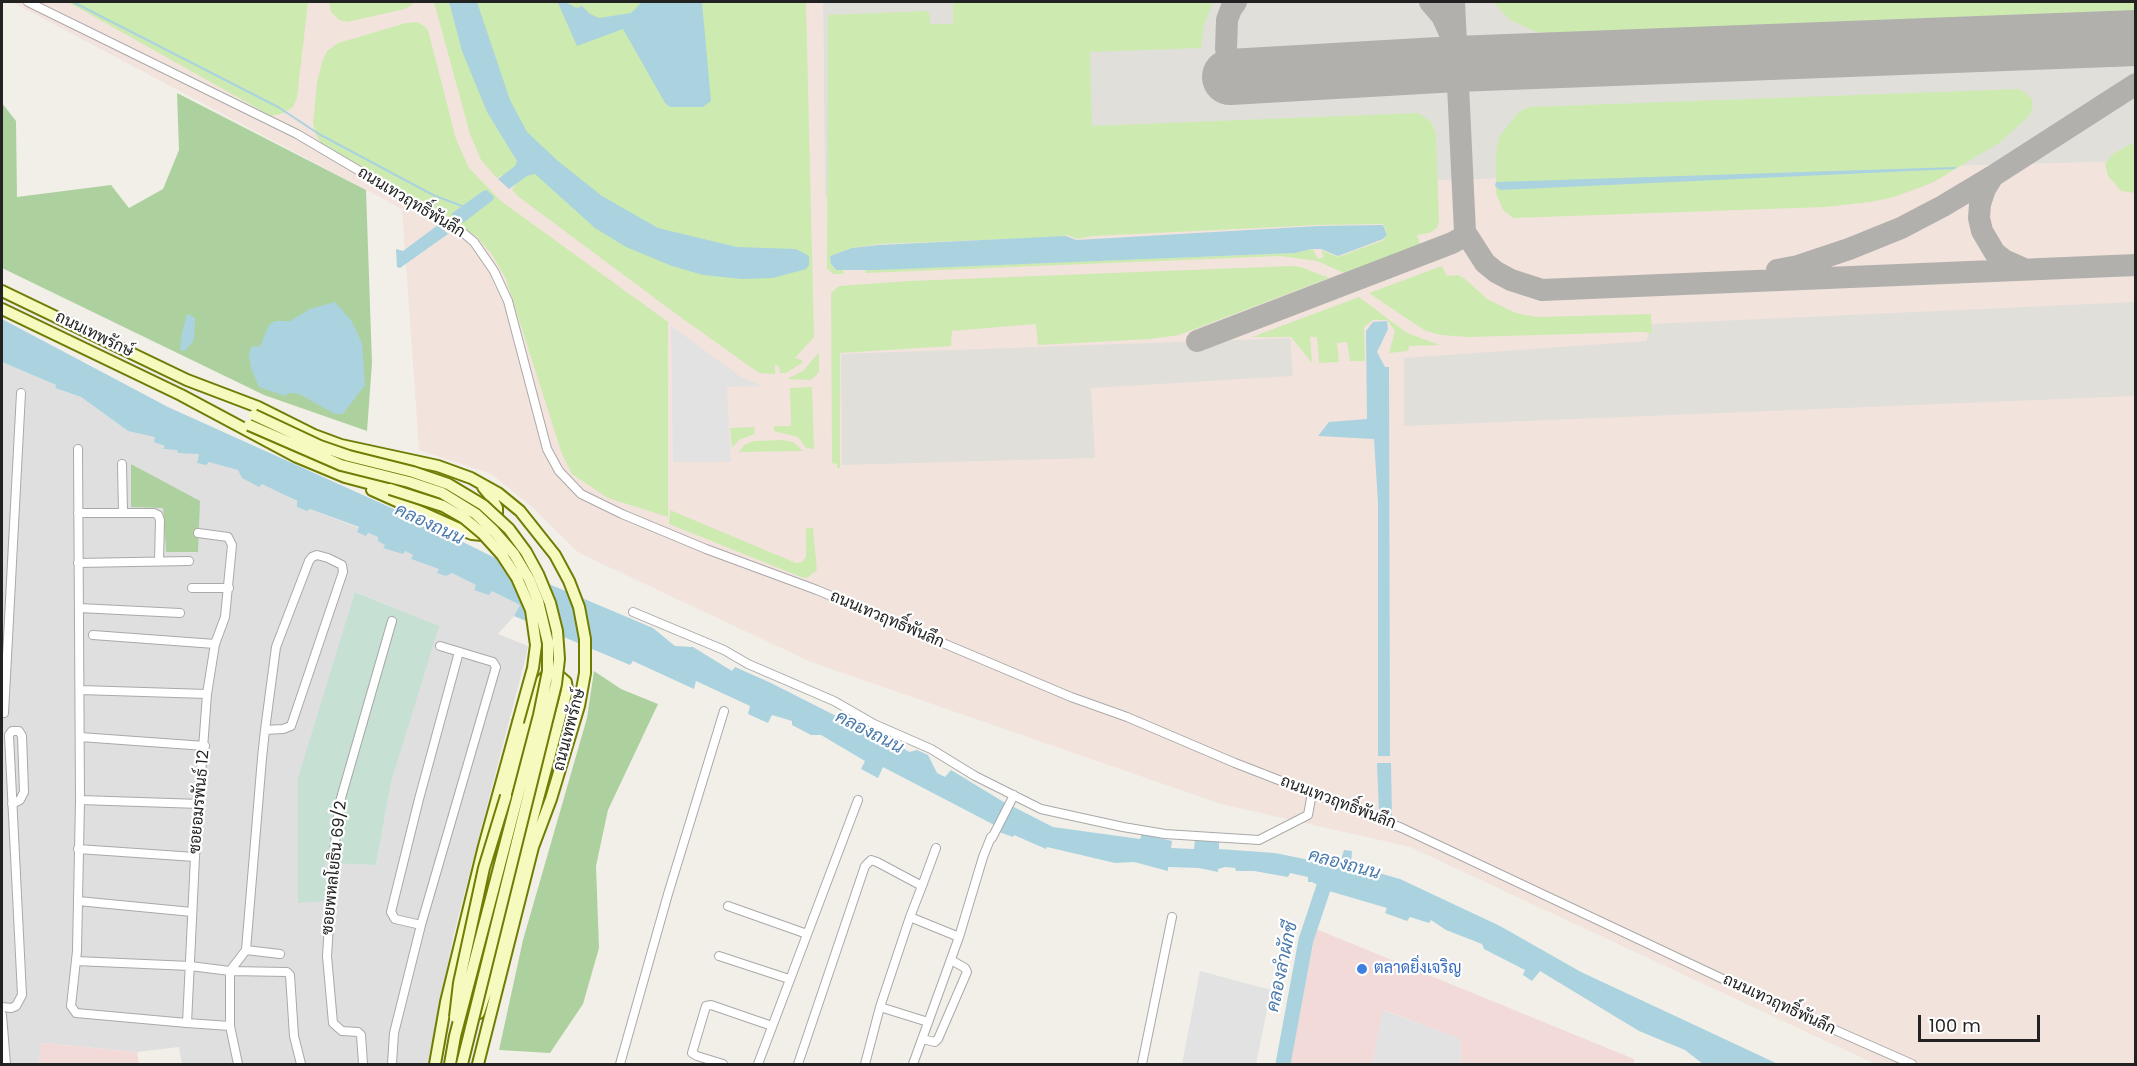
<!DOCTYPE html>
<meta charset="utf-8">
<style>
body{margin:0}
#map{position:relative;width:2137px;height:1066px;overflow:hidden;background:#f2efe9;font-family:Poppins,sans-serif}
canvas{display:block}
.frame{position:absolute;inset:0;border:3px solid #222;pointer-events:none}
.scale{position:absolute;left:1918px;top:1015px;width:122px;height:27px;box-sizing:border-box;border:3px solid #222;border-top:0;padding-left:8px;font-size:18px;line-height:21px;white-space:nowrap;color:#222;-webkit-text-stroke:4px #fff;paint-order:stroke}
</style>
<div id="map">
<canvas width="2137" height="1066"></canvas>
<div class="frame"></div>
<div class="scale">100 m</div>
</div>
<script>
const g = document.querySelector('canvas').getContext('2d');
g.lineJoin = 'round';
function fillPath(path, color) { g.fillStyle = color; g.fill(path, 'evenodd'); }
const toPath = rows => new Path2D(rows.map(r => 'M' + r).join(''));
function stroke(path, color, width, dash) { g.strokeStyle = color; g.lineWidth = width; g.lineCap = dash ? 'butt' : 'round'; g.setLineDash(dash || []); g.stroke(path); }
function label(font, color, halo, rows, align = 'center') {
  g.font = font + ' Poppins,Sarabun,sans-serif'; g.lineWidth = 4.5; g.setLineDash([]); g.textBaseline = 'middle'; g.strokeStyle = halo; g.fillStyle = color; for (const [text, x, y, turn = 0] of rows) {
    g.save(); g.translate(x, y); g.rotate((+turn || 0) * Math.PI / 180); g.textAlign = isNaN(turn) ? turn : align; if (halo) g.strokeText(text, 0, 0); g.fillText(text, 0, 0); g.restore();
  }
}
fillPath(toPath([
 [2,362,56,385,55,388,63,391,81,397,128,431,147,433,156,437,165,446,164,449,166,450,168,448,199,454,197,463,209,461,239,470,310,509,359,528,357,532,367,533,378,537,385,545,383,548,405,551,413,555,411,559,440,569,437,573,451,572,477,585,474,589,492,590,520,605,514,616,498,634,528,646,526,656,454,933,428,1064,182,1064,179,1047,137,1052,42,1043,39,1064,2,1064],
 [131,464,168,485,166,552,163,508],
 [356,592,438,626,391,783,376,865,324,863]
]), '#e0dfdf');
fillPath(toPath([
 [1316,929,1634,1059,1634,1064,1461,1064,1460,1039,1384,1010,1372,1064,1290,1064],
 [41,1043,137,1052,139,1064,39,1064]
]), '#f2dad9');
fillPath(toPath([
 [12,2,823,2,825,197,2135,161,2135,1064,1875,1064,1410,847,1221,804,811,662,579,553,531,506,491,474,419,450,402,209]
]), '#f3e3dd');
fillPath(toPath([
 [823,2,2135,2,2135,161,825,197],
 [2135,302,2135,396,1404,426,1404,358,1646,341,1652,324],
 [1290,338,1293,376,1091,388,1095,458,842,465,841,354]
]), '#e1dfda');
fillPath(toPath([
 [68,2,308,2,297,98,293,107,284,113,271,116],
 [329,2,416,2,405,9,347,22,339,20,331,12],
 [434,2,806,2,814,337,795,358,802,360,802,363,786,373,780,373,779,366,775,365,775,374,759,373,672,311,519,197,512,190,515,185,502,175,497,178,481,160,470,134],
 [953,2,1213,2,1204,25,1201,48,1090,52,1092,126,1418,113,1431,122,1436,134,1439,222,1437,228,1429,233,1417,235,1420,244,1344,273,1317,261,1281,256,866,273,865,270,1296,253,1313,249,1318,259,1324,257,1321,250,1338,257,1384,240,1387,233,1383,224,1319,225,1093,236,1077,239,1067,235,1061,237,879,244,852,248,830,256,831,265,836,270,843,270,844,274,833,274,827,268,828,15,927,11,930,15,930,24,953,24],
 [1493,2,2135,2,2136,10,1547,33,1534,31,1510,20],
 [416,22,423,25,428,30,456,139,469,168,501,201,668,322,668,517,608,498,572,474,562,454,506,279,493,256,477,237,449,217,321,143,316,135,313,123,317,83,322,62,327,51,338,43,406,23],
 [2020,89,2032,99,2033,105,2031,111,2029,116,1999,143,1932,183,1894,197,1871,202,1825,207,1513,218,1503,210,1496,193,1496,153,1499,137,1516,115,1522,110,1530,107],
 [2135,142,2135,193,2121,191,2108,176,2105,164,2114,153],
 [1290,266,1301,267,1329,278,1179,335,1150,339,1038,345,1036,324,952,331,951,346,840,353,840,468,837,468,837,464,832,463,831,293,839,286,909,281],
 [1442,266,1447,276,1458,275,1465,279,1487,299,1516,313,1536,317,1651,314,1652,334,1644,332,1468,337,1441,335,1426,331,1415,324,1369,293],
 [1359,297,1407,333,1440,345,1409,346,1408,351,1389,353,1395,331,1387,320,1373,320,1364,327,1365,361,1350,361,1347,342,1337,343,1339,362,1319,363,1317,337,1310,337,1312,363,1291,337,1252,337],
 [819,352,819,372,817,375,810,380,787,379,803,371],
 [812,387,814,449,806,448,798,437,774,431,774,426,791,426,790,388],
 [755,427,754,434,739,440,732,448,730,428],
 [783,440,793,442,803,451,739,452,744,445,754,441],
 [670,510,796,563,802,562,806,557,806,528,813,528,817,570,807,578,801,577,669,524]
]), '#cdebb0');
fillPath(toPath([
 [177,93,366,190,372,363,367,431,264,395,2,268,2,103,16,121,17,197,111,185,129,208,163,189,179,150],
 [131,464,200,501,198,552,166,552,163,508,131,507],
 [594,671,621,689,658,704,608,810,596,866,599,948,583,1004,550,1053,499,1050,523,940,587,718]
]), '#add19e');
fillPath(toPath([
 [355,592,439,626,391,783,376,865,325,863,326,901,298,903,298,778]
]), '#c6e0d4');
fillPath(toPath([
 [671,326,741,377,763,386,727,387,731,462,673,462],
 [1200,971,1271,990,1256,1064,1182,1064],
 [1383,1010,1460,1039,1461,1064,1372,1064]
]), '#e2e2e2');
fillPath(toPath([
 [449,2,477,2,510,100,527,132,558,161,602,196,658,228,737,247,796,249,809,256,809,265,806,269,773,278,742,279,703,275,672,266,626,247,595,228,535,174,527,176,509,189,498,179,515,166,517,161,487,112,462,51],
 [565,2,577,8,582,6,590,14,599,18,631,13,642,2,702,2,711,101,703,107,670,107,665,103,623,29,577,46,558,3],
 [1956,167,1955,169,1500,190,1495,186,1496,182],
 [487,190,494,197,493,200,463,223,451,214,483,191],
 [438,225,448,234,400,268,397,267,396,249,403,251],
 [1383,225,1387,235,1383,239,1338,256,1321,249,1312,249,1295,253,877,270,836,270,831,264,830,256,852,248,878,245,1066,236,1076,240,1318,226],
 [335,302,351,320,362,343,365,385,343,414,335,414,299,394,289,393,285,396,259,387,251,368,249,356,251,347,260,346,269,325,275,321,290,321,310,309],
 [187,314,195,318,194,340,185,351,180,350,182,333],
 [2,319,168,407,427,524,537,579,653,628,675,646,693,647,732,671,735,667,771,683,846,721,899,753,903,748,909,752,917,750,928,755,937,773,945,777,951,770,1002,801,1053,827,1140,839,1142,834,1172,841,1171,848,1194,849,1195,840,1219,842,1219,849,1275,853,1339,866,1344,850,1352,851,1351,865,1400,879,1500,926,1581,972,1778,1064,1703,1064,1685,1050,1639,1031,1540,971,1532,981,1523,975,1525,970,1484,949,1482,944,1446,930,1431,920,1429,923,1410,917,1407,921,1385,913,1387,908,1329,891,1312,882,1308,882,1308,877,1290,873,1288,877,1254,871,1236,871,1235,868,1225,867,1218,869,1218,872,1199,868,1168,867,1168,871,1134,862,1115,863,1047,847,1046,849,1014,835,1013,837,999,832,1000,828,883,767,878,778,861,769,865,761,821,735,811,735,792,725,792,721,772,715,768,723,748,714,750,706,696,681,694,689,633,661,630,665,514,616,520,605,492,591,489,595,474,590,476,585,452,573,446,576,437,573,439,569,411,559,413,555,405,551,403,554,383,548,385,545,378,541,378,537,368,533,366,536,357,532,359,527,310,509,307,511,297,507,297,501,262,484,259,487,242,478,238,470,209,462,206,465,197,463,199,454,178,453,177,450,163,449,165,446,154,442,155,437,128,431,81,397,55,388,56,385,2,362],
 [1387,321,1388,329,1377,352,1385,367,1389,367,1390,756,1378,756,1378,503,1374,439,1318,436,1329,422,1367,419,1366,331,1373,322],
 [1377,763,1391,763,1392,817,1379,812]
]), '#aad3df');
stroke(toPath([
 [73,2,278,107,319,134,433,195,462,206]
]), '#aad3df', 2);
stroke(toPath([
 [1283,1064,1306,940,1326,880]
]), '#aad3df', 15);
stroke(toPath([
 [1430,2,1442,16,1452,38],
 [1454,2,1465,232,1485,263,1496,272,1511,280,1542,290,2136,265],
 [1226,49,1227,20,1231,9,1236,2],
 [1993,176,1985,189,1980,204,1979,218,1982,231,1995,253,2004,260,2022,268],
 [1777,270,1798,266,1849,249,1901,228,1943,206,1993,176,2136,84],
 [1197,341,1452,243,1461,238,1465,232]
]), '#b1b0ac', 22);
stroke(toPath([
 [1230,77,1456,64,2136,38]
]), '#b1b0ac', 56);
const minor = toPath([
 [28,2,297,134,461,231,474,242,494,271,508,301,547,449,559,471,581,494,622,514,706,549,817,590,1071,697,1127,717,1235,763,1402,828,1776,1004,1912,1064],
 [78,449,80,800,77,951,71,1006,76,1013,187,1023],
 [122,464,123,512],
 [78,513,154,513,158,515,160,520,159,561],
 [198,533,228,537,232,545,225,617,215,644,207,694,195,857,187,1023,230,1026],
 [78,563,189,561],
 [192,588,229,588],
 [79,608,180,613],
 [633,612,724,650,748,664,834,701,874,724,931,749,975,776,1041,809,1123,827,1165,834,1259,840,1308,815,1312,793],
 [93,635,215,644],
 [80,690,207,694],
 [4,713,21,393],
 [80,737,205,746],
 [80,800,200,804],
 [992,838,1014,795],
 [78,849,195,857],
 [922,886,936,848],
 [78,901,192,912],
 [728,906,807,934],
 [910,917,959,937,913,1064],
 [421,925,395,919,391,912,419,799,459,652],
 [959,937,983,857,991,837],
 [246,950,280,954],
 [719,956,789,979],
 [76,961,190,966,230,971,287,972,290,975,294,1036,301,1064],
 [230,971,246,950,262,758,265,730,276,647,309,561,312,557,317,555,328,558,342,565,343,572,291,726,283,729,265,730],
 [230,971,230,1026,238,1064],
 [2,1007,11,1008,16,1006,22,995,9,735,12,731,19,731,22,736,24,792,20,800,12,804],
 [880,1007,928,1022],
 [2,1015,6,1064],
 [922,1039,935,1042,938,1039,967,972,965,968,951,960],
 [363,1064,361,1035,358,1032,342,1031,333,1023,327,956,333,863,339,805,392,621],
 [392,1064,394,1033,421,925,496,667,493,662,440,646],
 [620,1064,668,894,724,711],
 [723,1064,697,1056,692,1053,706,1006,711,1005,772,1026],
 [758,1064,858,800],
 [798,1064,865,866,871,860,877,862,922,886,910,917,880,1007,865,1064],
 [1142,1064,1172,917]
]);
const secondary = toPath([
 [2,291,187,380,258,407,314,435,341,445,438,466,471,478,498,493,520,511,555,555,569,581,579,607,585,639,585,673,579,706,551,799,533,847,478,1064],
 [2,309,181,395,297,457,345,477,390,489],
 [372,490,457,528,472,534,482,535,488,533,497,522,497,508,492,498,483,487],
 [479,1013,487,989,565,698,567,690,566,682,558,675,547,675,539,683,519,746,506,796],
 [435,1064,446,1002,484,846,518,722]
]);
stroke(minor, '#a9a9a9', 10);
stroke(secondary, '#707d05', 14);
stroke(minor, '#fff', 8);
stroke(secondary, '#f7fabf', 10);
const secondaryBridge = toPath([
 [254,415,320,446,349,456,413,472,448,484,483,505,509,529,526,552,538,574,550,603,557,631,559,659,556,684,462,1064],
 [249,425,341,465,409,482,442,493,476,514,494,531,514,554,529,579,538,601,548,643,548,671,539,715,455,1036,450,1064],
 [390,489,443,506,464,518,483,534,502,555,517,578,531,610,536,645,533,668,518,722],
 [455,1017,459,983,484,868,506,796]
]);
stroke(secondaryBridge, '#707d05', 14, []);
stroke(secondaryBridge, '#f7fabf', 10);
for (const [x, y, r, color] of [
 [1362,969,6,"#3f7fe0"]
]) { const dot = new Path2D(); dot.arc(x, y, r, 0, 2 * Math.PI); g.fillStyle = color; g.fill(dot); stroke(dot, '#fff', 2); }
label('16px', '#222', '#fff', [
 ["ถนนเทวฤทธิ์พันลึก",411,203,31],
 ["ถนนเทพรักษ์",94,335,26],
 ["ถนนเทวฤทธิ์พันลึก",887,620,23],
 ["ถนนเทพรักษ์",570,730,-75],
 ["ซอยอมรพันธ์ 12",200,802,-85],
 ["ถนนเทวฤทธิ์พันลึก",1338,803,21],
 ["ซอยพหลโยธิน 69/2",335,868,-84],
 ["ถนนเทวฤทธิ์พันลึก",1779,1005,25]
]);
label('16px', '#366cbe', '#fff', [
 ["ตลาดยิ่งเจริญ",1374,969]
], 'left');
label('italic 18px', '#4a7aab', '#fff', [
 ["คลองถนน",429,525,25],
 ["คลองถนน",869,733,27],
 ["คลองถนน",1344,865,15],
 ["คลองลำผักชี",1283,967,-78]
]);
</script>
